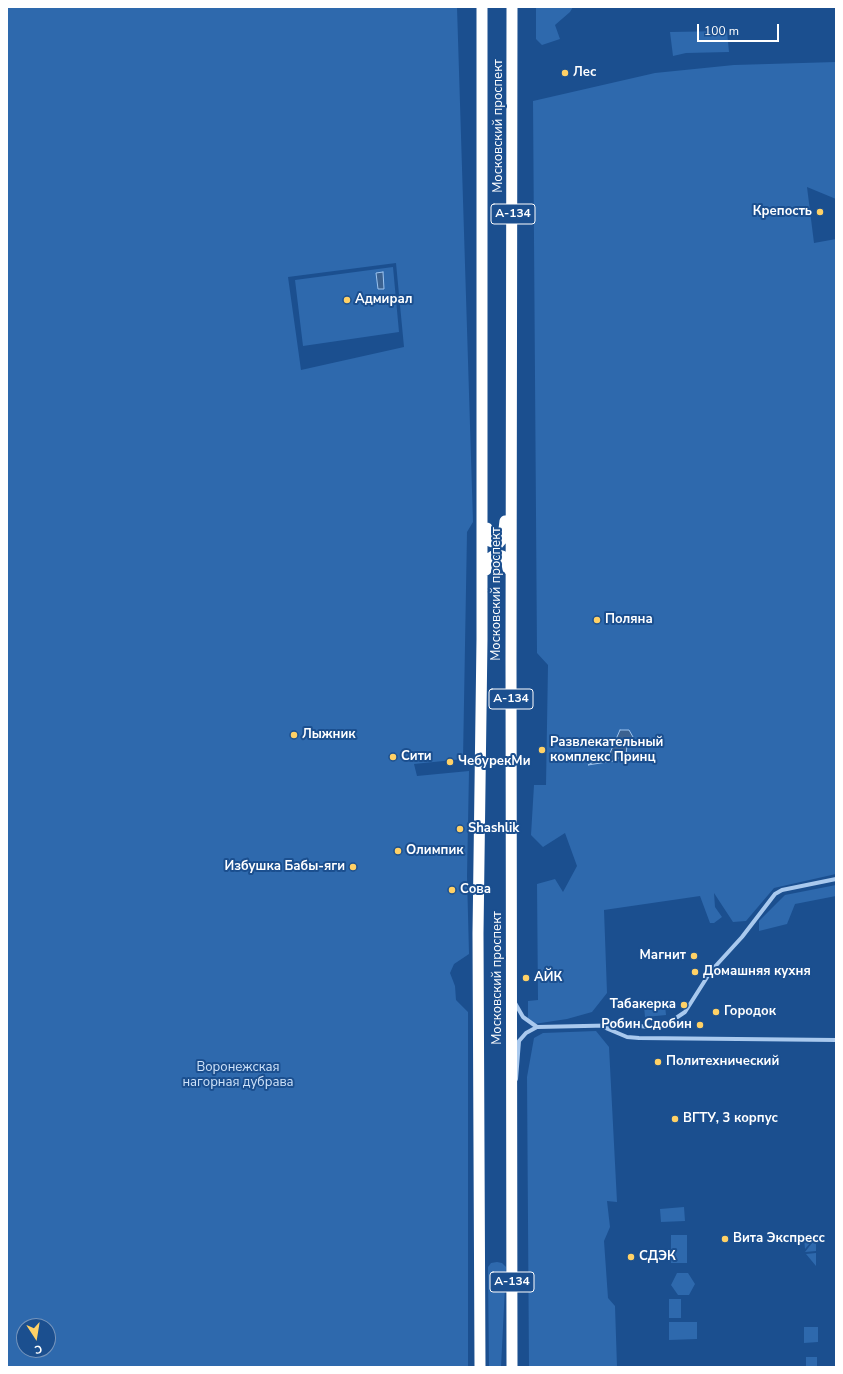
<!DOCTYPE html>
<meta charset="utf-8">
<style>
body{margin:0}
#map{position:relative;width:843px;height:1374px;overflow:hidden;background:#1b4f8f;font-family:"Nunito Sans",sans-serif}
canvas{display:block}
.frame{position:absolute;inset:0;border:8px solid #fff;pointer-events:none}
.north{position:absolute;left:16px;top:1318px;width:40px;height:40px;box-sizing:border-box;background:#1b4f8f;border:1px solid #7695bc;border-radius:50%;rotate:168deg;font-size:11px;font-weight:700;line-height:16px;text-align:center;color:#fff}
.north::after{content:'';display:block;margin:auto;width:14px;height:18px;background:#ffd166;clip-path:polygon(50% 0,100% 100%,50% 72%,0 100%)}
.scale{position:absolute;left:697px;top:24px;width:82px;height:18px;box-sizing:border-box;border:2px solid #fff;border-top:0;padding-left:5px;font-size:12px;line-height:14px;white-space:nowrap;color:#fff;-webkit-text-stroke:3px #1b4f8f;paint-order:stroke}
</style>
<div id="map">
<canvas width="843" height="1374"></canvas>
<div class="frame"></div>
<div class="north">С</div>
<div class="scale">100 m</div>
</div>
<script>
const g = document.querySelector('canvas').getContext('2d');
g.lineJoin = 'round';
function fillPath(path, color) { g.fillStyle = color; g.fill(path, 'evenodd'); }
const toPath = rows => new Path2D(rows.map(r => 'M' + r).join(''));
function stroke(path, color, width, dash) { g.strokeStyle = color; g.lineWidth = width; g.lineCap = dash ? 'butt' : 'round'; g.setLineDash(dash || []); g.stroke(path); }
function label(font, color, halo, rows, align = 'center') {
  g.font = font + ' "Nunito Sans",sans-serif'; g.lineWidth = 4; g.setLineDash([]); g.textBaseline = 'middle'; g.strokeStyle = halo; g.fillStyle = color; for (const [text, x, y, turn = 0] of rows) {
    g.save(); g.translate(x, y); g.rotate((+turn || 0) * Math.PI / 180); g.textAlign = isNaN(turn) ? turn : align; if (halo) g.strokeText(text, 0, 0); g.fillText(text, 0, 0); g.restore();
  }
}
fillPath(toPath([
 [7,7,457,7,473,522,467,532,463,759,414,764,417,776,469,771,467,876,469,954,454,964,450,973,455,986,456,1000,468,1012,468,1367,7,1367],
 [396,263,404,347,301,370,288,277],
 [24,1326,48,1326,48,1350,24,1350],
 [536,7,573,7,570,12,555,25,560,39,542,45,536,39],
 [727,31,729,52,686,53,673,56,670,32],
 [836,62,836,199,807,187,814,243,836,239,836,874,774,888,746,921,733,922,714,893,715,907,722,917,714,923,710,923,700,896,604,910,607,993,592,1012,567,1019,534,1024,528,1020,528,1001,538,1000,537,884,555,879,563,892,577,866,565,833,543,847,531,835,534,785,546,785,548,665,537,653,533,101,655,73,734,65],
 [393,267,399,332,303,346,295,280],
 [836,885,836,896,795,904,787,924,759,931,759,921,785,895],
 [665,1005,666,1015,645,1017,644,1006],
 [596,1031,609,1047,617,1202,607,1201,610,1227,604,1241,608,1298,615,1306,617,1367,529,1367,527,1077,534,1038,543,1033],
 [684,1207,685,1221,661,1222,660,1209],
 [671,1235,687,1235,687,1263,671,1263],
 [804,1237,815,1237,805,1249],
 [816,1238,816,1251,805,1252],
 [816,1253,816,1266,806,1254],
 [497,1262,502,1263,506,1267,501,1367,489,1367,488,1267,491,1263],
 [677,1273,688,1273,695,1284,689,1295,678,1295,671,1285],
 [669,1299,681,1299,681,1318,669,1318],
 [669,1322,697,1322,697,1339,669,1340],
 [804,1327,818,1327,818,1342,804,1343],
 [806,1357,817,1357,817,1367,806,1367]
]), '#2e69ad');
const water = toPath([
 [383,272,384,289,378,289,376,273,383,272],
 [620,730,629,730,633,737,627,746,626,754,613,761,588,765,610,753,620,730]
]);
fillPath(water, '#3c6290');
stroke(water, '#9cc4f0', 1);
stroke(toPath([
 [515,1003,523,1017,537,1027],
 [601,1026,627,1037,639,1038,836,1040],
 [516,1079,519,1041,526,1033,537,1027,631,1025,649,1027,670,1022,685,1012,711,971,742,937,775,894,782,890,836,879]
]), '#a9c9ee', 4);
stroke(toPath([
 [487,528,487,536,490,541,498,544,503,538,505,521],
 [486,570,487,560,496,554,502,556,506,559,508,569],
 [480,1367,478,933,482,639,482,7],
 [512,1367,511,658,512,7]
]), '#fff', 11);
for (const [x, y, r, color] of [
 [565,73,4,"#ffd166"],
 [820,212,4,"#ffd166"],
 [347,300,4,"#ffd166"],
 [597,620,4,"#ffd166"],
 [294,735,4,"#ffd166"],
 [542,750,4,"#ffd166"],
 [393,757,4,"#ffd166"],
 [450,762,4,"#ffd166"],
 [460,829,4,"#ffd166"],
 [398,851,4,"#ffd166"],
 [353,867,4,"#ffd166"],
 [452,890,4,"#ffd166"],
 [694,956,4,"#ffd166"],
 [695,972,4,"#ffd166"],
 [526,978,4,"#ffd166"],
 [684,1005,4,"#ffd166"],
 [716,1012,4,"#ffd166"],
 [700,1025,4,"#ffd166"],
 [658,1062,4,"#ffd166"],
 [675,1119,4,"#ffd166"],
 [725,1239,4,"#ffd166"],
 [631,1257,4,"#ffd166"]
]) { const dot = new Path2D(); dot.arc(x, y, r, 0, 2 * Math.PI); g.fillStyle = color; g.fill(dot); stroke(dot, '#1b4f8f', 1.5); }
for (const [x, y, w] of [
 [513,214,44],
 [511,699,44],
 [512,1282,44]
]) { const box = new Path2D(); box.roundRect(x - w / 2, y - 10, w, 20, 3); g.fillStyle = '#1b4f8f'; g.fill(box); stroke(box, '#fff', 1); }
label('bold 12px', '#fff', null, [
 ["А-134",513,214],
 ["А-134",511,699],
 ["А-134",512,1282]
]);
label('bold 13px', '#fff', '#1b4f8f', [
 ["Лес",573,73],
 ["Крепость",812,212,"right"],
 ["Адмирал",355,300],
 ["Поляна",605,620],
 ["Лыжник",302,735],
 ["Развлекательный",550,743],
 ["комплекс Принц",550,758],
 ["Сити",401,757],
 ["ЧебурекМи",458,762],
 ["Shashlik",468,829],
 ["Олимпик",406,851],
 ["Избушка Бабы-яги",345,867,"right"],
 ["Сова",460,890],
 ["Магнит",686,956,"right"],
 ["Домашняя кухня",703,972],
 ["АЙК",534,978],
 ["Табакерка",676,1005,"right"],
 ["Городок",724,1012],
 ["Робин Сдобин",692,1025,"right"],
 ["Политехнический",666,1062],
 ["ВГТУ, 3 корпус",683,1119],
 ["Вита Экспресс",733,1239],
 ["СДЭК",639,1257]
], 'left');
label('13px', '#fff', '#1b4f8f', [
 ["Московский проспект",499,126,-90],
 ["Московский проспект",497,594,-90],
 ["Московский проспект",498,978,-90]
]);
label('13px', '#cfe3fa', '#1b4f8f', [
 ["Воронежская",238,1068],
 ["нагорная дубрава",238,1083]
]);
</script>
